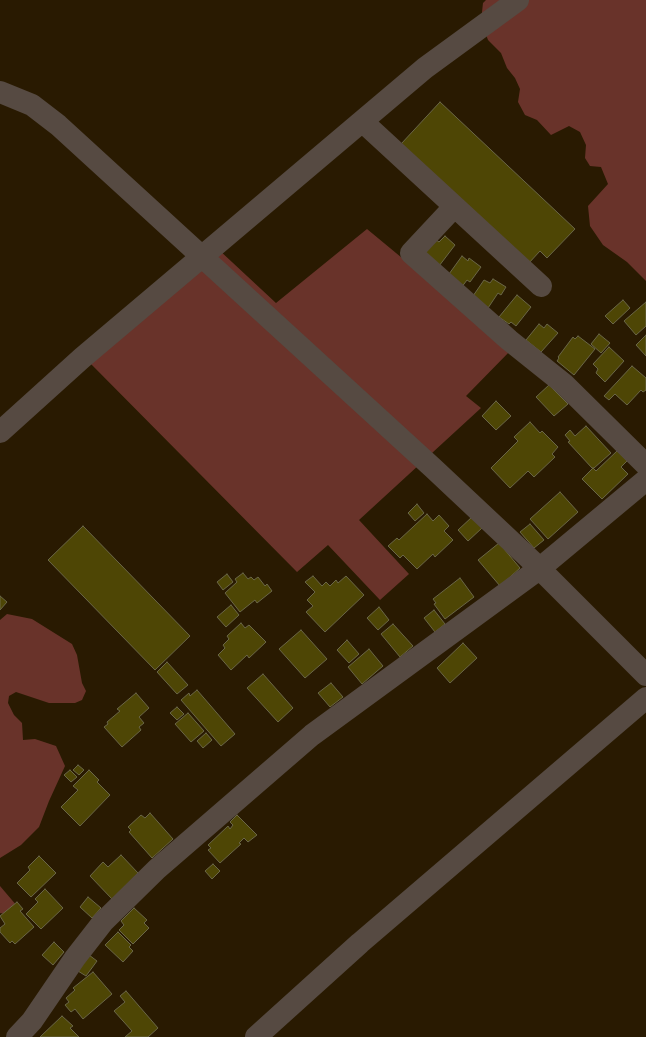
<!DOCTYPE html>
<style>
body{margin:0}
canvas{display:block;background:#291a01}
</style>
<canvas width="646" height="1037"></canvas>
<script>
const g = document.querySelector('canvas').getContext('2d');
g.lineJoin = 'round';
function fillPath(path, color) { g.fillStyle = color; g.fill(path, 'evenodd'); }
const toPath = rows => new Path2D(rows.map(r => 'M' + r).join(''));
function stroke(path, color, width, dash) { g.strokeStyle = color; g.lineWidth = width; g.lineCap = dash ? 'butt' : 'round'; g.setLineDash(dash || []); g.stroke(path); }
fillPath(toPath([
 [486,0,646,0,646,281,627,262,603,245,590,226,588,206,608,184,601,167,590,166,585,158,586,145,580,132,569,126,551,135,537,120,525,115,518,102,520,89,515,78,507,68,501,53,488,40,481,21,483,3],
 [367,229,512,349,466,396,481,408,359,520,409,574,380,600,328,545,297,572,88,361,218,249,276,303],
 [7,614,32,619,72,644,77,655,82,683,86,691,82,700,75,703,49,703,16,692,9,696,8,703,14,715,22,723,23,740,35,739,56,746,65,766,49,801,39,827,21,845,0,858,0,620],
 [0,886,17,906,6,914,0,913]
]), '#69332a');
const building = toPath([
 [440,102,575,229,547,258,540,251,528,264,401,144,440,102],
 [445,236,455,245,439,266,424,251,435,239,439,242,445,236],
 [462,256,468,261,469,258,481,267,470,282,467,280,461,288,449,274,462,256],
 [493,279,506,287,501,295,498,293,488,308,473,296,484,280,490,283,493,279],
 [517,295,531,307,516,326,511,322,509,324,499,317,517,295],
 [623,300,630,308,613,324,605,316,623,300],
 [646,302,646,326,636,335,624,321,646,302],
 [539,324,544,328,547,324,558,333,541,352,526,340,539,324],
 [599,334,610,343,601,353,591,344,599,334],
 [646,335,646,356,636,345,646,335],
 [578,336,595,349,574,375,557,361,559,358,558,357,573,337,575,339,578,336],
 [609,347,624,361,605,382,596,373,598,369,593,364,609,347],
 [632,366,646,378,646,390,643,392,641,390,627,405,615,394,609,400,604,396,632,366],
 [549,385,568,404,554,416,536,397,549,385],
 [496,401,511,416,496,430,482,416,496,401],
 [530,422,540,433,542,431,558,447,552,454,555,457,534,477,528,471,510,488,491,468,518,441,514,437,530,422],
 [586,426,611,453,594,468,592,468,568,442,570,441,565,435,570,430,575,436,586,426],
 [617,451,627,461,621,467,628,474,602,499,582,479,593,468,596,471,617,451],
 [560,492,578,512,548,539,530,519,560,492],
 [417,504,424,513,415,521,408,513,417,504],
 [427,514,433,521,439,515,449,526,444,531,453,540,435,557,433,554,417,569,403,555,400,558,388,546,397,538,399,540,427,514],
 [472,517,482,528,468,541,458,530,472,517],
 [530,524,544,540,534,548,520,532,530,524],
 [83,526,190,636,155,670,48,560,83,526],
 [499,543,520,568,500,586,478,560,499,543],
 [243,573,248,579,251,577,254,580,258,577,265,586,267,584,272,591,257,603,255,600,240,612,225,593,237,582,235,579,243,573],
 [227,574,233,582,223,590,217,582,227,574],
 [313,576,322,586,326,582,330,586,336,580,338,583,346,576,364,595,325,632,306,612,313,606,307,600,315,592,305,582,313,576],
 [460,578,474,597,445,619,434,604,436,603,433,599,460,578],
 [0,596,7,602,0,610,0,596],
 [231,605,239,615,226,627,217,617,231,605],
 [379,607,389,620,378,630,367,618,379,607],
 [434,610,445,624,435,632,424,618,434,610],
 [241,623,245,628,249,625,266,642,249,658,247,655,231,670,218,655,225,648,223,645,229,639,227,636,241,623],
 [393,624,413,646,400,657,381,634,393,624],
 [301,630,327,659,305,678,279,649,301,630],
 [347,640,359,654,349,663,337,650,347,640],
 [463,643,477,658,450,683,437,668,463,643],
 [369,649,383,666,362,684,348,667,369,649],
 [167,662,188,685,177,694,157,672,167,662],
 [263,674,293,708,278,722,247,688,263,674],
 [331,683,343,697,330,707,318,693,331,683],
 [197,690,235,734,221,746,181,700,189,693,190,696,197,690],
 [136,693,149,708,139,717,144,723,139,727,141,730,122,747,104,727,108,724,107,722,120,711,117,709,136,693],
 [177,707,184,714,177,720,170,713,177,707],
 [188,713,204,731,191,742,175,724,188,713],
 [206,733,212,740,203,748,197,741,206,733],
 [78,765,84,770,79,775,73,770,78,765],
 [70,770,77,777,71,782,64,775,70,770],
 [89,770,99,780,97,782,110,795,80,826,61,807,78,790,73,786,89,770],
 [150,813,173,839,152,858,129,832,131,830,128,827,141,815,145,818,150,813],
 [237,815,257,835,248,842,244,838,239,843,241,844,220,863,208,850,211,848,208,845,228,826,230,829,233,825,230,822,237,815],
 [121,855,138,873,112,899,90,876,103,862,108,867,121,855],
 [39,856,56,873,31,897,17,883,30,870,28,867,39,856],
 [213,864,220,871,212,879,205,871,213,864],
 [45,889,63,908,41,929,26,914,38,902,35,899,45,889],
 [88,897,101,908,92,918,80,907,88,897],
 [17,902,23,909,20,911,34,927,15,944,12,941,10,943,0,932,0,928,5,924,0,916,17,902],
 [134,908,147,920,144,923,149,928,133,944,119,930,124,925,121,921,134,908],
 [118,932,131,945,129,947,133,951,123,962,105,945,118,932],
 [54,942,64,952,53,965,42,955,54,942],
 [89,955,97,961,86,976,78,971,89,955],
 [93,972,112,994,83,1019,75,1009,71,1012,65,1005,69,1002,66,998,75,990,73,988,93,972],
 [126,991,158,1028,148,1037,125,1037,132,1031,114,1011,125,1002,120,996,126,991],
 [62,1016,73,1026,70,1028,79,1037,40,1037,62,1016]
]);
fillPath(building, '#4e4605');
stroke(building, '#6a6647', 1);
stroke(toPath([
 [0,92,32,105,58,125,433,468,532,561,646,675],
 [363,122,541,286],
 [454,207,411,253,509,340,564,384,646,465],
 [0,432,82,358,425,68,518,0],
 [17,1037,32,1021,75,958,103,922,157,869,312,735,539,569,646,480],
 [256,1037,360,943,646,698]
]), '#564a42', 22);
</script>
